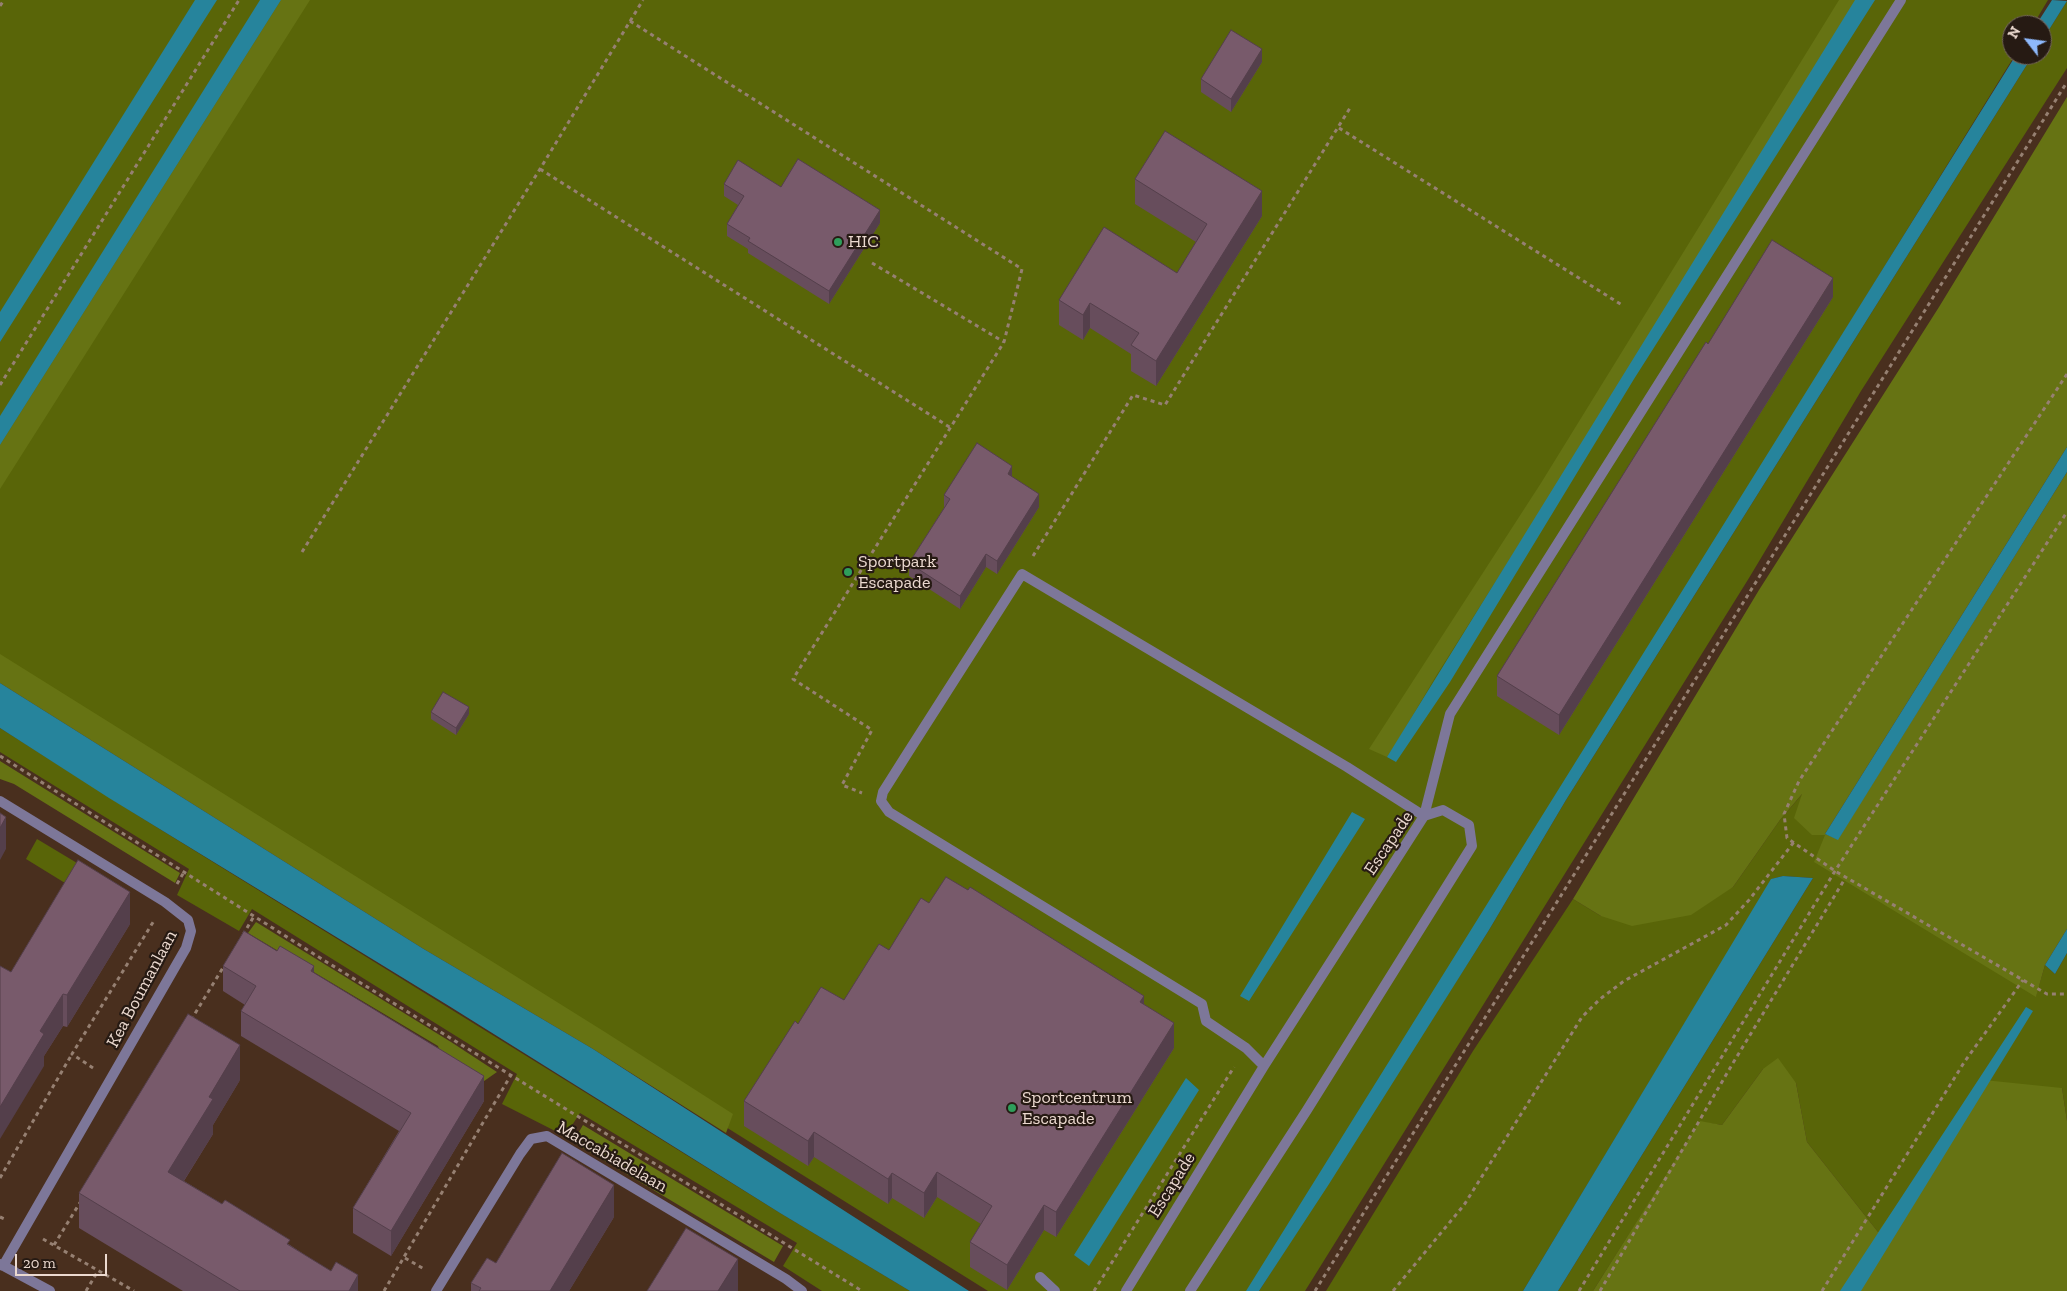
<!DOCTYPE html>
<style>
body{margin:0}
#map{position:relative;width:2067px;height:1291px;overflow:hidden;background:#492f1e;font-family:"Zilla Slab",serif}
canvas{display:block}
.north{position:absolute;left:2002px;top:15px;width:50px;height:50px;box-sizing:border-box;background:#261a13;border:1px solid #75665e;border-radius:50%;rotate:300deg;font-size:14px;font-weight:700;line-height:20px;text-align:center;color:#ebd9cf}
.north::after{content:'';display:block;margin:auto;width:18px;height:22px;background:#8eb9fc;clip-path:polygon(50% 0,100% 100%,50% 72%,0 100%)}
.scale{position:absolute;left:15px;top:1254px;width:92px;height:22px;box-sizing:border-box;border:2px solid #ebd9cf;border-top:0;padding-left:6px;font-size:15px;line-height:18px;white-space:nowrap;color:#ebd9cf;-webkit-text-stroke:4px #261a13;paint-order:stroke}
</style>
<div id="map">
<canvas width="2067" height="1291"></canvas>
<div class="north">N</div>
<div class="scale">20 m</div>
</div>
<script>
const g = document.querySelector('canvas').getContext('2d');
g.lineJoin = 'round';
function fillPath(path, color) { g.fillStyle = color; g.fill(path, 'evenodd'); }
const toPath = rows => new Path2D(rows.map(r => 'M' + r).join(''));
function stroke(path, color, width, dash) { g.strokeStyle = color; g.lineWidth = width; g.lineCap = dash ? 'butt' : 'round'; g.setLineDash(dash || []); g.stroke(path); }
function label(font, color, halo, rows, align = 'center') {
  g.font = font + ' "Zilla Slab",serif'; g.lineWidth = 4.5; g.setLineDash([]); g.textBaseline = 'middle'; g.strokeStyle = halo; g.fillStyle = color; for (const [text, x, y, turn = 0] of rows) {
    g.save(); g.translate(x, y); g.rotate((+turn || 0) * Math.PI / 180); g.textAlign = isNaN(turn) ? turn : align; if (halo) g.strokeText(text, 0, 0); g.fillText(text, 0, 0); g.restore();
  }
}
fillPath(toPath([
 [0,0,2048,0,2033,25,2012,25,2012,55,2015,55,1252,1291,988,1291,0,673],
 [2067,1,2067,68,1861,391,1749,578,1305,1291,1259,1291,1489,930,1566,800,2033,55,2042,55,2042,41],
 [0,728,137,815,780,1213,910,1291,822,1291,783,1266,797,1243,580,1113,565,1136,502,1104,517,1074,252,909,239,931,177,895,189,869,0,752],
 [1803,793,1825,834,2036,996,2045,965,2055,974,2067,953,2067,1121,2062,1088,1878,1232,1807,1142,1796,1083,1763,1069,1722,1125,1700,1122,1593,1291,1558,1291,1813,878,1783,876,1772,879,1523,1291,1326,1291,1473,1051,1573,899,1601,916,1733,887,1780,820],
 [37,839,77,863,65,883,26,859]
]), '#596508');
fillPath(toPath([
 [281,0,310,0,0,489,0,445],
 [1839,0,1856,0,1583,443,1436,676,1397,742,1387,757,1369,749,1541,483],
 [2067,97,2067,447,1825,834,1838,839,2067,472,2067,929,2045,965,2036,997,1814,862,1825,835,1812,835,1794,818,1802,794,1780,820,1733,887,1691,915,1632,926,1601,916,1573,899,1759,590,1939,307],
 [0,654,605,1032,733,1114,726,1133,593,1049,422,948,0,683],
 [0,761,180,873,175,883,14,784,0,779],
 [256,922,451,1042,497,1072,477,1086,443,1062,438,1046,248,933],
 [1778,1058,1796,1083,1807,1142,1878,1232,1984,1080,2062,1088,2067,1121,2067,1291,1593,1291,1700,1121,1722,1125,1763,1069],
 [583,1125,783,1246,774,1262,573,1142]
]), '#667313');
fillPath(toPath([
 [195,0,217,0,0,342,0,312],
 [260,0,281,0,0,445,0,416],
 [1855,0,1875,0,1634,379,1450,682,1396,762,1387,757],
 [2052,0,2067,1,2042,41,2042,25,2036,25],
 [2016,55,2033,55,1566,800,1489,930,1329,1184,1259,1291,1246,1291],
 [2067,447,2067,472,1838,840,1825,834],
 [0,683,422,948,593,1049,969,1291,910,1291,780,1213,449,1006,109,798,0,728],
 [1352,812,1365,819,1249,1001,1240,996],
 [1783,876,1813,878,1558,1291,1523,1291,1771,879],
 [2067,929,2067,953,2055,974,2045,965],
 [2026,1007,2033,1011,1861,1291,1840,1291],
 [1186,1078,1199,1090,1089,1266,1074,1255]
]), '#26849c');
stroke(toPath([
 [0,6,4,0],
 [630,21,1022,269,1004,342,793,679,872,730,842,785,862,793],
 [1339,128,1622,305],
 [540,169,951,428],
 [872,263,1004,342],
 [2067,374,1799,781,1784,814,1787,838,1835,871,2047,994,2067,994],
 [0,385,239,0],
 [302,552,540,169,643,0],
 [1033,556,1133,395,1165,405,1350,108],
 [0,756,325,961,862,1291],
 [177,884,184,872],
 [243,935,254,916],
 [191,1020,224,966],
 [93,1068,72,1054,155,919],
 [0,1178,72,1054],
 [0,1217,7,1220],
 [43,1239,134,1291],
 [54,1245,81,1201],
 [405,1258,424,1269],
 [86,1291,98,1271],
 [384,1291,511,1075],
 [1094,1291,1234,1067],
 [1315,1291,2067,82],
 [1393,1291,1464,1205,1582,1017,1600,999,1624,981,1726,925,1749,900,1794,842],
 [1579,1291,1835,871,2067,512],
 [1600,1291,1733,1063,1846,877],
 [1822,1291,1965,1061,2023,980]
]), '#968072', 3, [4, 4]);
stroke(toPath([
 [1264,1066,1246,1048,1206,1021,1202,1004,889,812,881,801,883,792,907,754,1022,574,1347,767,1424,816],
 [1040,1277,1055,1291],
 [1126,1291,1264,1066,1424,816,1450,714,1901,0],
 [1190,1291,1307,1110,1472,846,1469,825,1443,810,1424,816]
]), '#7d7799', 10);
stroke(toPath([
 [0,801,165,902,188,920,191,931,186,948,3,1266],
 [0,1264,50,1291],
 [436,1291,520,1154,531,1139,547,1136,786,1279,802,1291]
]), '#7d7799', 10);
fillPath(toPath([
 [1262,62,1231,112,1201,92,1201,79],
 [1135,179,1262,216,1156,386,1131,371,1131,354,1090,328,1083,340,1059,325,1059,300,1177,273,1196,242,1135,204],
 [724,184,781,187,880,223,829,304,748,253,748,249,727,236,727,224,738,205,724,196],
 [1833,297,1559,735,1497,696,1497,676,1708,344],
 [1012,477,1039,507,997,574,986,567,960,609,909,576,909,563,944,508,944,495],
 [431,712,469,714,456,735,431,719],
 [929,903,1144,1004,1174,1048,1056,1237,1044,1230,1007,1290,970,1267,970,1242,981,1224,937,1197,924,1218,892,1198,888,1204,814,1157,808,1166,744,1126,744,1101,798,1024,844,1000,889,950],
 [130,924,67,1027,63,1026,44,1056,44,1066,11,972],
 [277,951,314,973,484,1101,391,1256,353,1233,353,1208,399,1131,241,1036,241,1011,245,1005,223,991,223,966],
 [240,1080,213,1125,213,1134,184,1181,290,1245,358,1291,183,1291,79,1228,79,1193],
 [614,1217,569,1291,471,1291,471,1283,496,1263]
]), '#674d5c');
fillPath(toPath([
 [1262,49,1262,62,1231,112,1231,99],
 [1262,191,1262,216,1156,386,1156,361],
 [880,210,880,223,829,304,829,291],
 [1833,278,1833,297,1559,735,1559,715],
 [1090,303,1090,328,1083,340,1083,315],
 [1012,466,1012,479,1008,474],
 [1039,494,1039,507,997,574,997,561],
 [986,554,986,567,960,609,960,596],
 [469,707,469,714,456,735,456,728],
 [6,817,6,849,0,860,0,828],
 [130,892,130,924,67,1027,67,995],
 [314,966,314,991,311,971],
 [63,994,63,1026,44,1056,44,1066,0,1139,0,1107,40,1031],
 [1144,996,1144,1021,1140,1002],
 [1174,1023,1174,1048,1056,1237,1056,1212],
 [240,1045,240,1080,213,1125,213,1134,168,1206,168,1172,209,1097],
 [484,1076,484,1101,391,1256,391,1231],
 [814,1132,814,1157,808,1166,808,1141],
 [937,1172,937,1197,924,1218,924,1193],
 [892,1173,892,1198,888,1204,888,1179],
 [614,1185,614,1217,569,1291,550,1291],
 [1044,1205,1044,1230,1007,1290,1007,1265],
 [738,1259,738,1291,718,1291],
 [358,1275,358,1291,349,1291]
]), '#543f4b');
const building = toPath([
 [1231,30,1262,49,1231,99,1201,79,1231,30],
 [1165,131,1262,191,1156,361,1131,345,1139,333,1090,303,1083,315,1059,300,1104,227,1177,273,1207,224,1135,179,1165,131],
 [798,159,880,210,829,291,748,241,750,238,727,224,744,196,724,184,738,160,781,187,798,159],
 [1772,240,1833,278,1559,715,1497,676,1706,342,1708,344,1772,240],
 [977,443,1012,466,1008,474,1039,494,997,561,986,554,960,596,909,563,950,499,944,495,977,443],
 [443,692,469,707,456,728,431,712,443,692],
 [0,813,6,817,0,828,0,813],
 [78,860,130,892,67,995,63,994,40,1031,44,1034,0,1107,0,966,11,972,78,860],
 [946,877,968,890,970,887,1144,996,1140,1002,1174,1023,1056,1212,1044,1205,1007,1265,970,1242,992,1206,937,1172,924,1193,892,1173,888,1179,814,1132,808,1141,744,1101,795,1021,798,1024,821,987,844,1000,879,944,889,950,921,898,929,903,946,877],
 [244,931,277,951,280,946,314,966,311,971,484,1076,391,1231,353,1208,411,1113,241,1011,256,986,223,966,244,931],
 [188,1014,240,1045,209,1097,213,1099,168,1172,222,1204,225,1200,290,1240,287,1244,331,1271,336,1262,358,1275,349,1291,240,1291,79,1193,188,1014],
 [562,1153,614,1185,550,1291,479,1291,481,1288,471,1283,487,1258,496,1263,562,1153],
 [686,1228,738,1259,718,1291,647,1291,686,1228]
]);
fillPath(building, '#785a6b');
stroke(building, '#543f4b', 1);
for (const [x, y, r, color] of [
 [838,242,5,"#2e9e5b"],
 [848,572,5,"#2e9e5b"],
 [1012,1108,5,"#2e9e5b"]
]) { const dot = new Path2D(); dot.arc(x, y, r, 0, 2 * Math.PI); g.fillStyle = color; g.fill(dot); stroke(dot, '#261a13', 2); }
label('18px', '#ebd9cf', '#261a13', [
 ["HIC",848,242],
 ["Sportpark",858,562],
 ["Escapade",858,583],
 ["Sportcentrum",1022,1098],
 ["Escapade",1022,1119]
], 'left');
label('18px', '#ebd9cf', '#261a13', [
 ["Escapade",1389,843,-56],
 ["Kea Boumanlaan",142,989,-62],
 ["Maccabiadelaan",612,1157,30],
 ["Escapade",1172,1185,-58]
]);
</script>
